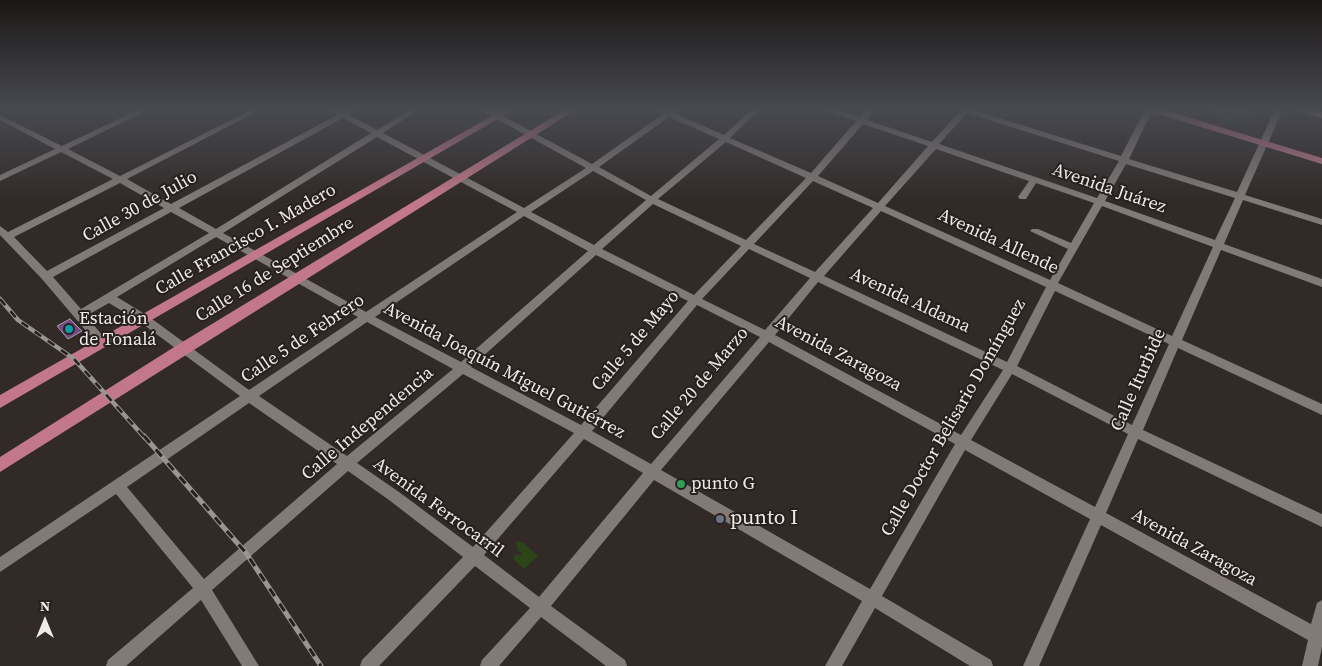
<!DOCTYPE html>
<meta charset="utf-8">
<style>
body{margin:0}
#map{position:relative;width:1322px;height:666px;overflow:hidden;background:#312a27;font-family:"Source Serif 4",serif}
canvas{display:block}
.north{position:absolute;left:20px;top:596px;width:50px;height:50px;-webkit-text-stroke:4px #27201e;paint-order:stroke;rotate:0deg;font-size:14px;font-weight:700;line-height:20px;text-align:center;color:#eeeae8}
.north::after{content:'';display:block;margin:auto;width:18px;height:22px;background:#eeeae8;clip-path:polygon(50% 0,100% 100%,50% 72%,0 100%)}
</style>
<div id="map">
<canvas width="1322" height="666"></canvas>
<div class="north">N</div>
</div>
<script>
const g = document.querySelector('canvas').getContext('2d');
g.lineJoin = 'round';
function fillPath(path, color) { g.fillStyle = color; g.fill(path, 'evenodd'); }
const toPath = rows => new Path2D(rows.map(r => 'M' + r).join(''));
function stroke(path, color, width, dash) { g.strokeStyle = color; g.lineWidth = width; g.lineCap = dash ? 'butt' : 'round'; g.setLineDash(dash || []); g.stroke(path); }
function label(font, color, halo, rows, align = 'center') {
  g.font = font + ' "Source Serif 4",serif'; g.lineWidth = 4; g.setLineDash([]); g.textBaseline = 'middle'; g.strokeStyle = halo; g.fillStyle = color; for (const [text, x, y, turn = 0] of rows) {
    g.save(); g.translate(x, y); g.rotate((+turn || 0) * Math.PI / 180); g.textAlign = isNaN(turn) ? turn : align; if (halo) g.strokeText(text, 0, 0); g.fillText(text, 0, 0); g.restore();
  }
}
fillPath(toPath([
 [1203,109,1251,109,1254,110,1249,118,1238,115,1233,124,1223,123,1214,116,1215,113],
 [516,542,522,542,538,556,524,569,513,559,516,554,520,556,522,553,518,551]
]), '#2b4518');
const building = toPath([
 [70,319,82,331,68,339,57,326,70,319]
]);
fillPath(building, '#744b80');
stroke(building, '#a49fa6', 1);
fillPath(toPath([
 [140,109,150,109,68,149,120,176,253,109,262,109,127,179,171,204,337,115,328,109,337,109,343,112,349,109,358,109,349,115,377,130,411,109,420,109,383,133,524,208,586,168,482,111,481,109,490,109,592,164,663,114,654,109,668,110,679,109,674,113,724,135,752,109,760,109,730,138,811,173,856,121,825,111,824,109,835,109,860,117,868,109,876,109,867,120,932,142,960,111,958,109,970,109,1121,156,1145,109,1153,109,1129,159,1237,192,1275,109,1283,109,1245,195,1322,219,1322,225,1243,200,1224,244,1322,279,1322,287,1221,250,1182,340,1322,404,1322,415,1178,348,1143,430,1322,514,1322,527,1138,439,1106,513,1311,624,1317,603,1322,600,1322,647,1318,666,1302,666,1308,640,1101,525,1039,666,1023,666,1090,519,965,450,882,596,991,660,993,666,970,666,875,608,842,666,825,666,862,601,654,480,551,606,625,660,627,666,606,666,541,617,499,666,480,666,482,660,530,608,475,566,379,666,360,666,362,660,463,557,389,500,348,471,212,590,259,666,242,666,201,600,126,666,106,666,108,660,193,588,116,494,0,572,0,557,240,396,140,322,109,303,86,316,108,342,106,345,98,345,42,279,0,235,0,226,8,232,113,179,61,152,0,181,0,175,55,149,0,120,0,115,62,146,140,109],
 [967,113,1119,161,1097,198,939,144,967,113],
 [669,117,719,139,651,196,599,167,669,117],
 [343,118,371,133,216,229,179,208,343,118],
 [863,124,928,146,878,203,818,176,863,124],
 [377,137,517,212,366,312,223,233,377,137],
 [726,142,806,178,746,240,658,199,726,142],
 [936,149,1029,181,1018,197,1020,199,1026,199,1036,183,1094,203,1071,243,1038,229,1032,229,1030,231,1068,249,1050,280,885,206,936,149],
 [1126,164,1235,198,1215,240,1105,201,1126,164],
 [593,171,646,200,594,245,531,212,593,171],
 [813,181,873,208,815,272,754,244,813,181],
 [120,183,164,208,47,271,14,237,120,183],
 [653,204,741,246,694,295,602,249,653,204],
 [1102,206,1213,247,1172,336,1058,283,1102,206],
 [881,211,1046,287,1007,362,824,276,881,211],
 [171,212,209,233,81,309,53,277,171,212],
 [524,216,588,251,461,362,375,317,524,216],
 [216,237,358,317,249,390,148,316,117,297,216,237],
 [749,249,810,278,765,330,702,299,749,249],
 [596,255,688,301,581,425,471,367,596,255],
 [818,282,1003,370,961,435,775,335,818,282],
 [1055,291,1169,344,1132,425,1017,366,1055,291],
 [697,305,760,337,651,464,592,431,697,305],
 [367,322,453,369,347,456,259,396,367,322],
 [769,342,955,444,870,589,661,470,769,342],
 [463,374,574,433,473,547,399,492,357,463,463,374],
 [1012,374,1128,434,1095,507,971,440,1012,374],
 [249,403,337,464,204,579,127,487,249,403],
 [584,439,643,473,539,597,484,555,584,439]
]), '#827a77');
fillPath(toPath([
 [504,109,515,109,0,408,0,395,504,109],
 [566,109,577,109,0,472,0,457,179,344,566,109],
 [1147,109,1161,109,1322,158,1322,164,1149,111,1147,109],
 [1294,109,1309,109,1322,112,1322,118,1296,111,1294,109]
]), '#c3788a');
const railFar1 = toPath([
 [0,299,18,320,74,359,145,438]
]);
const rail = toPath([
 [144,436,246,553,321,666]
]);
stroke(railFar1, '#9a9592', 4.5);
stroke(rail, '#9a9592', 5);
stroke(railFar1, '#27201e', 2.5, [8]);
stroke(rail, '#27201e', 3, [9]);
const sky = g.createLinearGradient(0, 0, 0, 202);
sky.addColorStop(0, '#1b1715');
sky.addColorStop(0.54, '#484a52');
sky.addColorStop(1, '#484a5200');
g.fillStyle = sky;
g.fillRect(0, 0, 1322, 202);
for (const [x, y, r, color] of [
 [69,329,5,"#0f9aa8"],
 [681,484,5,"#2e9e5b"],
 [720,519,5,"#6b7280"]
]) { const dot = new Path2D(); dot.arc(x, y, r, 0, 2 * Math.PI); g.fillStyle = color; g.fill(dot); stroke(dot, '#27201e', 2); }
label('18px', '#eeeae8', '#27201e', [
 ["Avenida Juárez",1109,189,19],
 ["Calle 30 de Julio",140,207,-29],
 ["Calle Francisco I. Madero",246,240,-30],
 ["Avenida Allende",998,242,25],
 ["Calle 16 de Septiembre",275,270,-32],
 ["Avenida Aldama",910,301,25],
 ["Calle 5 de Febrero",303,339,-34],
 ["Calle 5 de Mayo",636,341,-50],
 ["Avenida Zaragoza",838,354,28],
 ["Avenida Joaquín Miguel Gutiérrez",504,371,28],
 ["Calle Iturbide",1139,380,-66],
 ["Calle 20 de Marzo",700,384,-50],
 ["Calle Doctor Belisario Domínguez",954,418,-60],
 ["Calle Independencia",368,424,-40],
 ["Avenida Ferrocarril",438,508,36],
 ["Avenida Zaragoza",1194,548,29]
]);
label('18px', '#eeeae8', '#27201e', [
 ["Estación",79,319],
 ["de Tonalá",79,340],
 ["punto G",691,484]
], 'left');
label('21px', '#eeeae8', '#27201e', [
 ["punto I",730,519]
], 'left');
</script>
